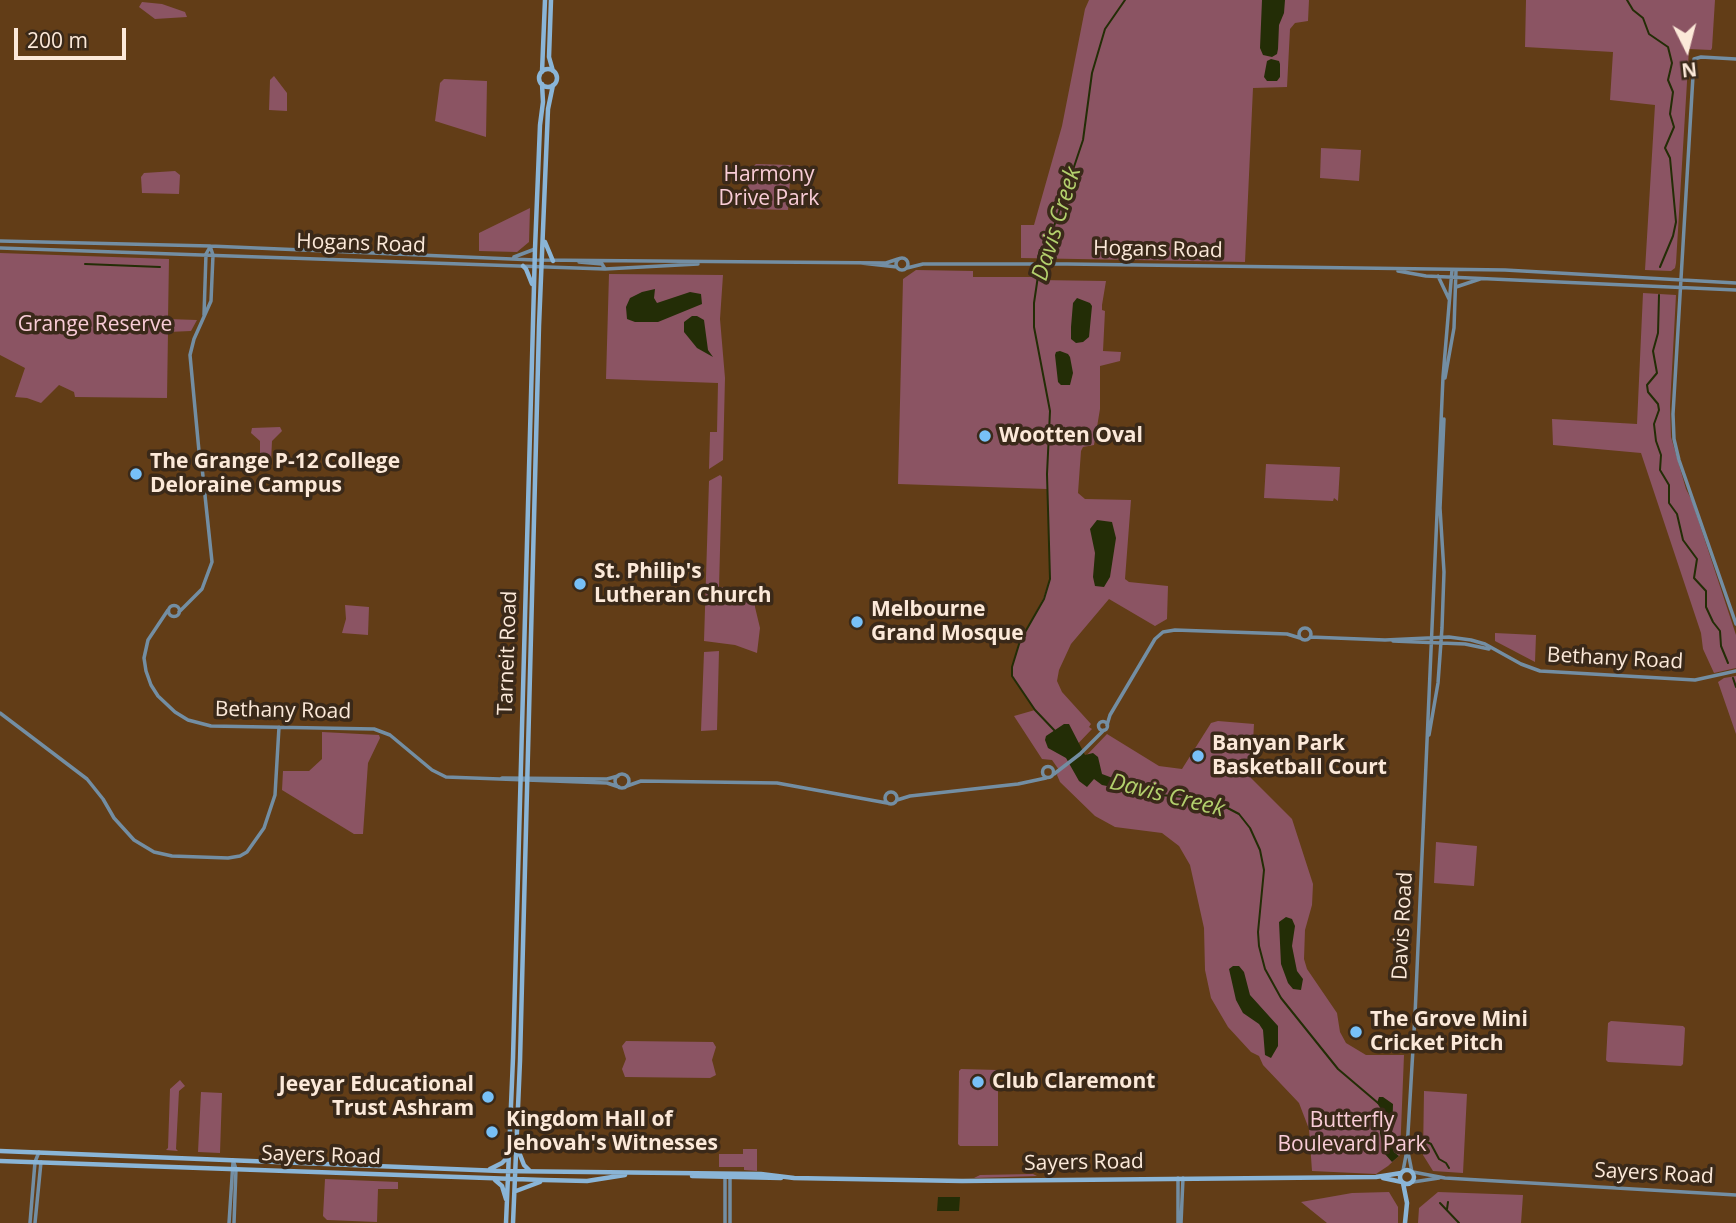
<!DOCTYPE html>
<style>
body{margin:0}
#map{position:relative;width:1736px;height:1223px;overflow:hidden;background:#623d17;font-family:"Open Sans",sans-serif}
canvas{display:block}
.north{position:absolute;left:1652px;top:14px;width:70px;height:70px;-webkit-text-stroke:5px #3a2919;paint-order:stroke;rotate:174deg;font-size:19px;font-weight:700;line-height:28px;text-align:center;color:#fce9d9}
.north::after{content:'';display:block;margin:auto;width:24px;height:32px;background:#fce9d9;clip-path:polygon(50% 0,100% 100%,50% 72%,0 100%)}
.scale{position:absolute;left:14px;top:28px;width:112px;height:32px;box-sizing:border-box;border:4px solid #fce9d9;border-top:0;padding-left:9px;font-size:21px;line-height:24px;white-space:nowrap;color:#fce9d9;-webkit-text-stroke:5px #3a2919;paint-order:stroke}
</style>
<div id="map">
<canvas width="1736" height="1223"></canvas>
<div class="north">N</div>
<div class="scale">200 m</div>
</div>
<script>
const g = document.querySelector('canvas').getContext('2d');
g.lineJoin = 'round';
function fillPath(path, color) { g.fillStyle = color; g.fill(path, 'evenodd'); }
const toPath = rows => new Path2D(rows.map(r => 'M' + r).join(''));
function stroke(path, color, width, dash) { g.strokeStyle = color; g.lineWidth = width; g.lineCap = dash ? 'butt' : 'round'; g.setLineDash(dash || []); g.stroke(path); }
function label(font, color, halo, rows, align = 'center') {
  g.font = font + ' "Open Sans",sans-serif'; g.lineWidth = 7; g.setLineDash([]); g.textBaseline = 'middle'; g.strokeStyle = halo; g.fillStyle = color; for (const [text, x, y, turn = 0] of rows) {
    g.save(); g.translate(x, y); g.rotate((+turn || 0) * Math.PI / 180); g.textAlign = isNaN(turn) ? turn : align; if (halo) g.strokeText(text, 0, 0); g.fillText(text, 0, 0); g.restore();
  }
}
fillPath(toPath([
 [1089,0,1309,0,1308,21,1295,23,1290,29,1287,87,1253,88,1245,262,1021,258,1021,225,1034,225,1062,126,1085,9],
 [1526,0,1715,0,1712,48,1711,50,1689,49,1676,263,1675,268,1671,271,1645,270,1655,105,1610,100,1613,52,1525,47],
 [142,2,162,4,185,12,187,17,155,19,139,7],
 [274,76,287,93,287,111,269,110,270,80],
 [444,79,487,81,486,137,435,121,440,83],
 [1321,148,1361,150,1359,181,1320,178],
 [756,164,791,165,788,210,747,209,749,170],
 [175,171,180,175,179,194,142,193,141,177,144,173],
 [530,208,529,242,517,252,479,251,479,233],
 [0,253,169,259,168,319,197,320,191,331,168,332,167,398,75,397,74,392,59,385,41,403,27,398,15,397,25,368,0,355],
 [916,270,973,271,973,277,1038,277,1038,280,1106,281,1102,305,1102,310,1105,311,1103,351,1121,352,1120,361,1100,366,1100,409,1094,445,1083,447,1081,451,1078,493,1085,499,1131,500,1125,579,1129,582,1168,586,1167,619,1155,626,1109,599,1071,644,1059,670,1057,681,1062,692,1091,724,1089,727,1092,729,1070,752,1085,757,1107,734,1159,766,1182,769,1211,723,1218,721,1254,724,1251,778,1292,819,1313,884,1312,905,1305,930,1304,959,1307,969,1337,1013,1340,1032,1346,1043,1366,1055,1404,1055,1400,1155,1388,1166,1376,1174,1312,1171,1309,1129,1299,1103,1263,1065,1259,1056,1251,1052,1228,1027,1211,998,1205,970,1204,928,1190,865,1179,846,1162,833,1115,827,1095,816,1060,782,1057,775,1059,770,1052,760,1042,759,1014,716,1035,710,1012,676,1012,667,1020,641,1043,599,1050,579,1047,489,898,484,903,279],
 [609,274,723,275,720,319,725,378,723,460,709,469,710,432,717,432,718,383,606,379],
 [1643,293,1676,295,1670,406,1671,437,1686,489,1692,501,1736,635,1736,668,1714,673,1703,649,1701,633,1641,453,1553,445,1552,419,1637,424],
 [280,427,282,431,272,441,271,463,260,462,260,441,251,433,252,428],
 [1266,464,1340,467,1338,501,1334,498,1333,501,1264,498],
 [720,475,722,477,719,587,755,590,755,607,760,628,757,653,735,645,704,641,709,481],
 [345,605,369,607,368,635,342,633,346,619],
 [1495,633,1536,635,1535,662,1495,641],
 [719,651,717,730,701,731,704,652],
 [1736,676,1736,734,1718,682,1724,678],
 [322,732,379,735,380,738,368,763,363,834,354,834,282,790,283,771,309,771,322,759],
 [1436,842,1477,846,1474,886,1434,883],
 [1611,1021,1683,1026,1685,1028,1683,1064,1681,1066,1608,1062,1606,1060,1608,1023],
 [626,1041,713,1042,716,1047,712,1060,716,1075,710,1078,625,1077,622,1069,626,1059,622,1046],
 [961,1069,998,1070,998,1146,960,1146,958,1144,959,1071],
 [180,1080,185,1086,179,1091,176,1149,178,1151,166,1150,168,1148,170,1089],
 [1424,1091,1467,1094,1463,1173,1433,1171,1423,1155],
 [201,1092,222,1093,220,1153,198,1152],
 [743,1149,757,1149,757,1171,744,1170,744,1167,719,1167,719,1154,743,1154],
 [1033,1174,1037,1176,974,1178,980,1175],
 [325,1179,398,1182,398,1189,378,1189,377,1222,327,1220,323,1216],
 [1389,1192,1398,1207,1398,1223,1327,1223,1301,1202,1352,1193],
 [1438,1192,1523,1195,1521,1223,1418,1223,1419,1208]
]), '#8b5463');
fillPath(toPath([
 [1262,0,1285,0,1284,13,1279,25,1278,49,1277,54,1272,57,1263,55,1260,48],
 [1271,59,1279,61,1280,64,1280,77,1277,81,1267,81,1264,77,1267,61],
 [1039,249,1052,251,1051,259,1044,277,1033,277],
 [655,289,654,298,657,303,690,292,701,294,702,304,658,322,635,322,627,319,626,307,630,298,642,292],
 [1077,298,1090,303,1092,306,1089,337,1083,342,1076,343,1071,339,1071,327,1073,303],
 [692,316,697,316,704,320,708,350,713,357,697,348,684,332,684,322],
 [1060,351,1068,354,1070,357,1073,373,1070,385,1061,385,1058,382,1055,355,1056,352],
 [1097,520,1112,522,1116,538,1110,577,1104,587,1095,586,1093,577,1095,553,1090,529],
 [1064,724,1069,724,1085,755,1093,753,1098,757,1102,774,1126,783,1126,790,1102,785,1094,779,1087,787,1079,781,1066,758,1048,748,1045,740,1046,736],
 [1286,917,1292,919,1295,926,1292,946,1297,971,1303,979,1301,990,1293,989,1288,983,1281,964,1279,922],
 [1233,966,1239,966,1244,972,1250,995,1278,1026,1278,1046,1271,1058,1265,1055,1263,1030,1259,1024,1243,1013,1236,1000,1229,969],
 [1379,1097,1383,1097,1393,1104,1392,1136,1397,1138,1397,1142,1392,1140,1391,1143,1394,1152,1399,1156,1392,1162,1384,1153,1380,1133,1380,1117,1383,1112,1377,1103],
 [938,1197,960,1197,959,1211,937,1211]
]), '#232d06');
stroke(toPath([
 [1627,0,1633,10,1643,18,1649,34,1668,47,1672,63,1668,80,1673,92,1670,114,1674,127,1665,148,1670,158,1676,222,1673,236,1660,267],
 [1046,250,1083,140,1092,73,1105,29,1125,0],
 [85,264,160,267],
 [1038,276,1034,303,1034,327,1050,411,1047,474,1050,579,1044,599,1020,641,1012,667,1012,676,1035,710,1055,731],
 [1659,295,1658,333,1653,351,1657,373,1647,385,1648,392,1658,404,1659,410,1654,424,1656,441,1661,455,1660,470,1669,485,1669,503,1677,514,1683,540,1697,559,1694,578,1706,591,1706,607,1713,622,1720,631,1721,646,1728,663],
 [1733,678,1736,687],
 [1126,790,1146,794,1198,798,1220,804,1239,814,1250,828,1260,850,1264,870,1258,932,1259,946,1265,969,1281,998,1338,1069,1378,1103],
 [1427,1142,1431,1144,1439,1159,1446,1163,1449,1168],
 [1440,1203,1459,1223],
 [1447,1209,1448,1202]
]), '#232d06', 2);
stroke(toPath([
 [1736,59,1701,57,1694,59,1673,414,1674,439,1679,460,1736,624],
 [0,241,210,246,535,260,886,263,898,259],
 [0,248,605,269,698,264],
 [514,257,535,249],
 '896 264a6 6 0 1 1 12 0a6 6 0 1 1-12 0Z',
 [579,262,602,264,605,269],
 [861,263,897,267],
 [907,268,923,264,1067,264,1505,270,1736,283],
 [1398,271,1426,276,1736,290],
 [1438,276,1449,299],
 [1456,287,1480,279],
 [204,315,206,254,210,247],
 [1445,378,1454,328,1456,270],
 [204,460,207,465,203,467,200,463,204,460],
 [200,462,190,355,194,339,211,301,213,255,210,246],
 '168.5 611a5.5 5.5 0 1 1 11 0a5.5 5.5 0 1 1-11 0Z',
 [168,610,148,640,144,658,146,671,151,685,158,696,175,712,188,720,211,726,374,729,390,735,432,770,446,777,607,783,619,787],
 [179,612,202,589,212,562,202,467],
 '1299 634a6 6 0 1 1 12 0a6 6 0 1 1-12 0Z',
 [1310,637,1385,640],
 [1385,640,1449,637,1471,640,1485,644,1521,664,1540,671,1695,680,1736,671],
 [1393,641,1465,644,1489,649],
 [0,713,87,779,103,799,114,818,134,840,154,852,172,856,228,858,240,856,247,852,264,828,275,795,279,727],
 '1098.5 726a4.5 4.5 0 1 1 9 0a4.5 4.5 0 1 1-9 0Z',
 [1107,725,1110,715,1155,639,1163,632,1175,630,1287,634,1300,638],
 [1429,735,1438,683,1442,628,1444,572,1440,508,1444,419],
 '1042.5 772a5.5 5.5 0 1 1 11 0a5.5 5.5 0 1 1-11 0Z',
 [1054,774,1080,754,1104,730],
 '615 781a7 7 0 1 1 14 0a7 7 0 1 1-14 0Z',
 [502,778,607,779,618,776],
 [627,786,641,781,777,783,887,803],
 '885 798a6 6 0 1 1 12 0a6 6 0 1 1-12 0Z',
 [897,800,910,796,1018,784,1046,778],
 [1408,1152,1412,1172],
 [233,1160,236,1169,234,1223],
 [1403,1171,1407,1150,1415,1015,1443,377,1452,270],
 [1413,1172,1445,1178,1736,1195],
 [730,1176,730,1223],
 [1413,1182,1439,1178],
 [30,1223,35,1162,39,1152],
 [35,1223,41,1162],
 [229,1223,233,1162],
 [725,1223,725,1177],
 [1178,1223,1178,1178],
 [1181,1223,1183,1178]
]), '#738ea3', 3.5);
stroke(toPath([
 [551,0,549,57,553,71],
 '539 78a9 9 0 1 1 18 0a9 9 0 1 1-18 0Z',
 [542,72,545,0],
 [545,242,553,261],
 [523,266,526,269,532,284],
 [517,1147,524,1165,529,1170],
 [0,1151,501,1171,761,1174,794,1178],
 [0,1161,544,1180,587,1181,625,1175],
 [490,1169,502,1163,508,1157],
 '1400 1177a7 7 0 1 1 14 0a7 7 0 1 1-14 0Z',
 [692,1176,781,1178],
 [793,1178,962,1181,1376,1177,1401,1173],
 [1383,1178,1402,1182],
 [495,1180,502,1186,506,1199],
 [1403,1183,1407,1203,1405,1223],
 [516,1191,540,1182],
 [506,1223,513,1058,535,249,540,125,543,102,542,84],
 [513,1223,520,1061,539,326,548,109,553,85]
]), '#8ab5d7', 4.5);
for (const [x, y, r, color] of [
 [985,436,7,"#77c0f7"],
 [136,474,7,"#77c0f7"],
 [580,584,7,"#77c0f7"],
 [857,622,7,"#77c0f7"],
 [1198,756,7,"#77c0f7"],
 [1356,1032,7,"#77c0f7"],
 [978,1082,7,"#77c0f7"],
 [488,1097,7,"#77c0f7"],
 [492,1132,7,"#77c0f7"]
]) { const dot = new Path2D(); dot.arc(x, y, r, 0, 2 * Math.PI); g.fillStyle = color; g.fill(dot); stroke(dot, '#3a2919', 2.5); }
label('21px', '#f9ccd7', '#3a2919', [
 ["Harmony",769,175],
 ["Drive Park",769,199],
 ["Grange Reserve",95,325],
 ["Butterfly",1352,1121],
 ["Boulevard Park",1352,1145]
]);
label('21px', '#fce9d9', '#3a2919', [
 ["Hogans Road",361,244,2],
 ["Hogans Road",1158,250,1],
 ["Tarneit Road",508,653,-88],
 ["Bethany Road",1615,659,3],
 ["Bethany Road",283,711,1],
 ["Davis Road",1403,926,-87],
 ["Sayers Road",321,1156,2],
 ["Sayers Road",1084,1163,-1],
 ["Sayers Road",1654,1174,3]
]);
label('bold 21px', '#fce9d9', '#3a2919', [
 ["Wootten Oval",999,436],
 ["The Grange P-12 College",150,462],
 ["Deloraine Campus",150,486],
 ["St. Philip's",594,572],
 ["Lutheran Church",594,596],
 ["Melbourne",871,610],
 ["Grand Mosque",871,634],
 ["Banyan Park",1212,744],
 ["Basketball Court",1212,768],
 ["The Grove Mini",1370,1020],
 ["Cricket Pitch",1370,1044],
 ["Club Claremont",992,1082],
 ["Jeeyar Educational",474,1085,"right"],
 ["Trust Ashram",474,1109,"right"],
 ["Kingdom Hall of",506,1120],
 ["Jehovah's Witnesses",506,1144]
], 'left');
label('italic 23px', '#b3d06d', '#3a2919', [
 ["Davis Creek",1057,224,-73],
 ["Davis Creek",1167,796,14]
]);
</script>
